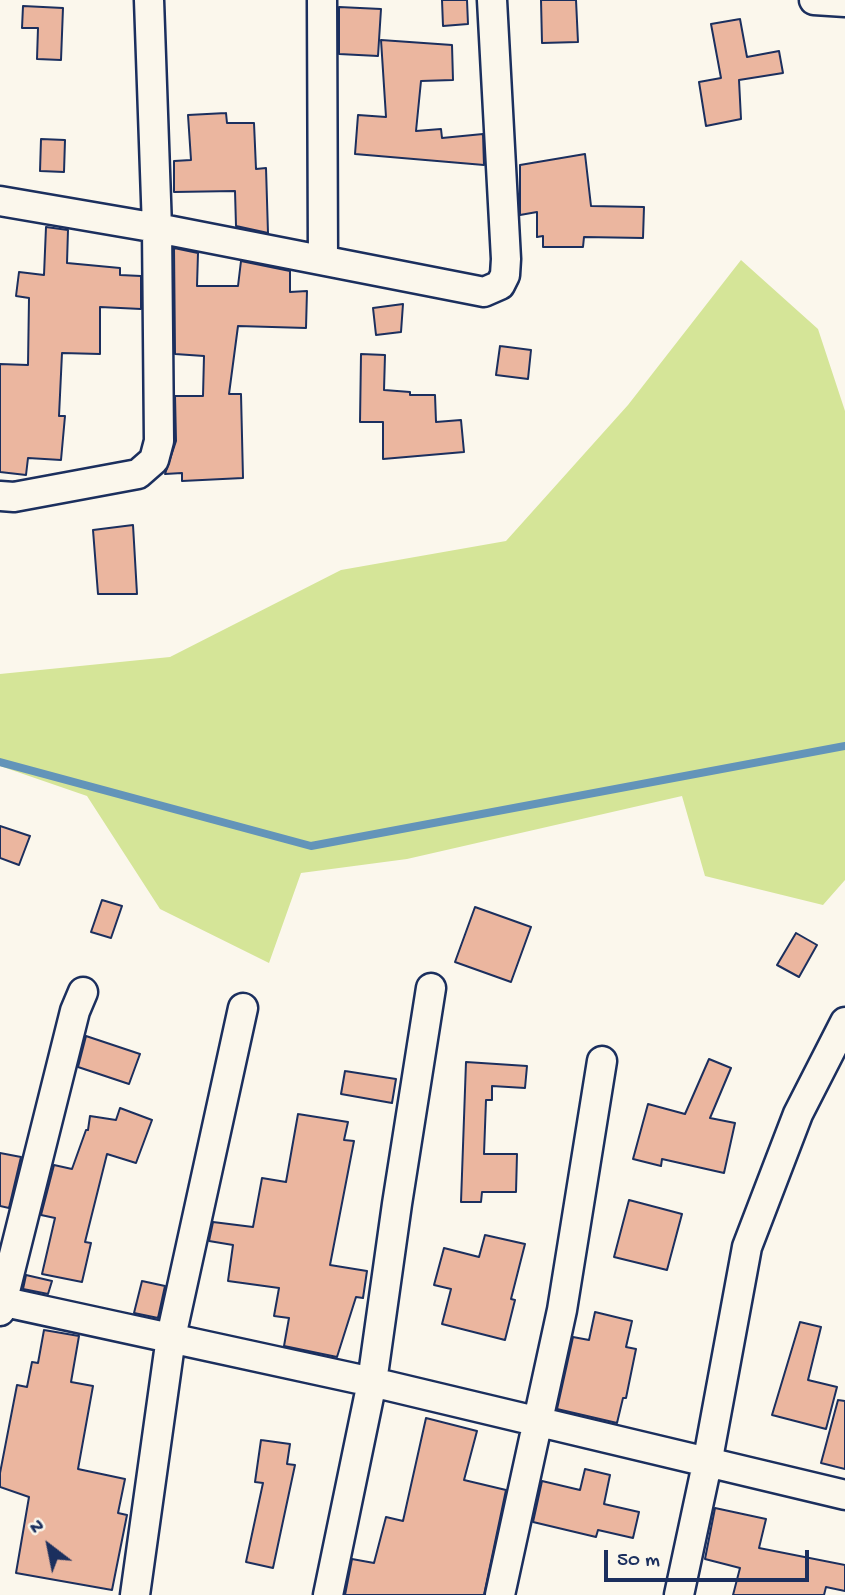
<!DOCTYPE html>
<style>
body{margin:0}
#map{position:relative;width:845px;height:1595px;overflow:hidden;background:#fbf7ec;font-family:"Gochi Hand",sans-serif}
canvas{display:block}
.north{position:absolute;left:14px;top:1511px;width:70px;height:70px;-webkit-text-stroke:5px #fbf7ec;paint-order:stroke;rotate:328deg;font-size:19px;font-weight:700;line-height:28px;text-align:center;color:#1b2f5e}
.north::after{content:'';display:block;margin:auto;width:24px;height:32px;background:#1b2f5e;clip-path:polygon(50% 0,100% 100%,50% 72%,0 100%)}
.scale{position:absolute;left:604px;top:1550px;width:205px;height:32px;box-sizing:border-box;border:4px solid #1b2f5e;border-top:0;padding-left:9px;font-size:21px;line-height:24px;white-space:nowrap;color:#1b2f5e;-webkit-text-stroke:5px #fbf7ec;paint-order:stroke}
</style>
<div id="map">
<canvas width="845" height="1595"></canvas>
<div class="north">N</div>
<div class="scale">50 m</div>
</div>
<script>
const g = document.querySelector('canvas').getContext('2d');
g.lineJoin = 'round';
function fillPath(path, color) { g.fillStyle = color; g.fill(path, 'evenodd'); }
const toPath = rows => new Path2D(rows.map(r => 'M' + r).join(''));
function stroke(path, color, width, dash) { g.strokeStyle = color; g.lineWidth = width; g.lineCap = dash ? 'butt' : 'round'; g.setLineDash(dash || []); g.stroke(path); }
fillPath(toPath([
 [741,260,818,329,845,411,845,880,823,905,705,876,682,796,407,859,301,873,269,963,160,909,87,796,0,766,0,674,170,657,341,570,506,541,628,405]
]), '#d5e598');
stroke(toPath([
 [0,762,311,846,845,746]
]), '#6394b9', 8);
const building = toPath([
 [442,0,467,0,468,24,443,26,442,0],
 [541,0,576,0,578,42,542,43,541,0],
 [23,6,63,8,61,60,37,59,38,28,22,28,23,6],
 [339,7,381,9,378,56,339,54,339,7],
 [740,19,747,57,779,51,783,73,739,80,741,119,706,126,699,82,721,78,711,24,740,19],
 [381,40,452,45,453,80,421,81,416,131,441,129,442,138,483,134,484,165,355,154,358,115,386,117,381,40],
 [226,113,227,123,254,123,256,169,266,168,268,233,236,226,235,191,174,192,174,161,191,160,188,115,226,113],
 [41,139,65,140,64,172,40,171,41,139],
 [585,154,591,206,644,207,643,238,584,237,583,247,543,247,543,236,537,237,537,212,520,215,520,165,585,154],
 [46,227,68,230,67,263,120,268,120,275,141,276,141,309,100,307,100,354,62,353,59,416,65,416,61,460,28,458,26,475,0,472,0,364,28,365,29,298,16,296,19,272,44,275,46,227],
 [174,248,198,253,197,286,238,286,241,261,290,271,290,292,307,291,306,328,238,326,229,394,241,394,243,478,182,481,182,473,165,474,176,441,175,396,203,396,204,356,175,354,174,248],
 [403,304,401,332,376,335,373,308,403,304],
 [500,346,531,350,528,379,496,375,500,346],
 [361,354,385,355,384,390,410,392,410,395,435,395,436,422,461,420,464,452,383,459,383,422,360,422,361,354],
 [133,525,137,594,98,594,93,530,133,525],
 [0,826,30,836,19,865,0,858,0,826],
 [102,900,122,906,111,938,91,932,102,900],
 [475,907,531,927,511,982,455,962,475,907],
 [796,933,817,945,799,977,777,965,796,933],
 [86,1036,140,1054,129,1084,78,1067,86,1036],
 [709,1059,731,1068,710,1118,735,1123,724,1173,662,1159,661,1166,633,1159,648,1104,685,1114,709,1059],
 [466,1062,527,1066,525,1088,492,1086,492,1100,486,1100,484,1154,517,1154,516,1192,482,1192,481,1202,461,1202,466,1062],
 [345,1071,396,1079,392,1103,341,1094,345,1071],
 [120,1108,152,1120,136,1163,107,1154,85,1242,91,1243,82,1282,42,1274,55,1218,41,1215,54,1165,72,1169,86,1130,88,1130,90,1116,116,1120,120,1108],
 [298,1114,348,1122,344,1140,354,1141,330,1265,367,1271,363,1298,356,1297,337,1357,284,1346,289,1318,274,1316,279,1288,228,1281,233,1245,209,1241,213,1222,253,1227,262,1178,286,1182,298,1114],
 [0,1153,21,1157,9,1208,0,1206,0,1153],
 [629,1200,682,1214,667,1270,614,1257,629,1200],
 [485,1235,525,1244,511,1299,515,1300,505,1340,442,1324,451,1289,434,1285,444,1248,479,1257,485,1235],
 [26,1275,52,1281,48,1294,23,1289,26,1275],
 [142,1281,165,1286,158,1318,134,1313,142,1281],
 [595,1312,632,1321,626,1347,636,1349,626,1398,623,1398,617,1423,557,1409,573,1337,589,1340,595,1312],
 [800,1322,821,1327,808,1380,837,1387,826,1429,772,1415,800,1322],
 [44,1330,79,1336,71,1382,93,1386,78,1469,125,1479,118,1513,127,1515,112,1590,16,1573,29,1497,0,1487,0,1473,17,1385,27,1387,32,1362,38,1363,44,1330],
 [838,1400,845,1401,845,1469,821,1463,838,1400],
 [426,1418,477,1431,464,1480,506,1490,484,1595,345,1595,352,1559,374,1563,386,1517,403,1521,426,1418],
 [261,1440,290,1444,287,1464,295,1465,273,1568,246,1562,263,1483,255,1482,261,1440],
 [585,1469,610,1475,604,1504,639,1512,633,1538,598,1530,596,1537,533,1522,542,1481,580,1490,585,1469],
 [715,1508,766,1519,759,1548,845,1565,845,1591,826,1587,824,1595,733,1595,740,1568,705,1559,715,1508]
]);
fillPath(building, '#ebb69f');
stroke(building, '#1b2f5e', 2);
const minor = toPath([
 [322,0,323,260],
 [814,0,845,2],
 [0,201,157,228,484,292,500,285,505,275,506,259,492,0],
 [0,496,14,497,138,474,154,460,159,441,157,228,149,0],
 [0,1301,372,1382,845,1495],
 [0,1311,75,1011,83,992],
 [135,1595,171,1337,243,1008],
 [328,1595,372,1382,397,1204,431,988],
 [500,1595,562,1310,602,1061],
 [679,1595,707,1464,747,1247,798,1114,845,1022]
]);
stroke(minor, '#1b2f5e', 33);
stroke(minor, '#fbf7ec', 28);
</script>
